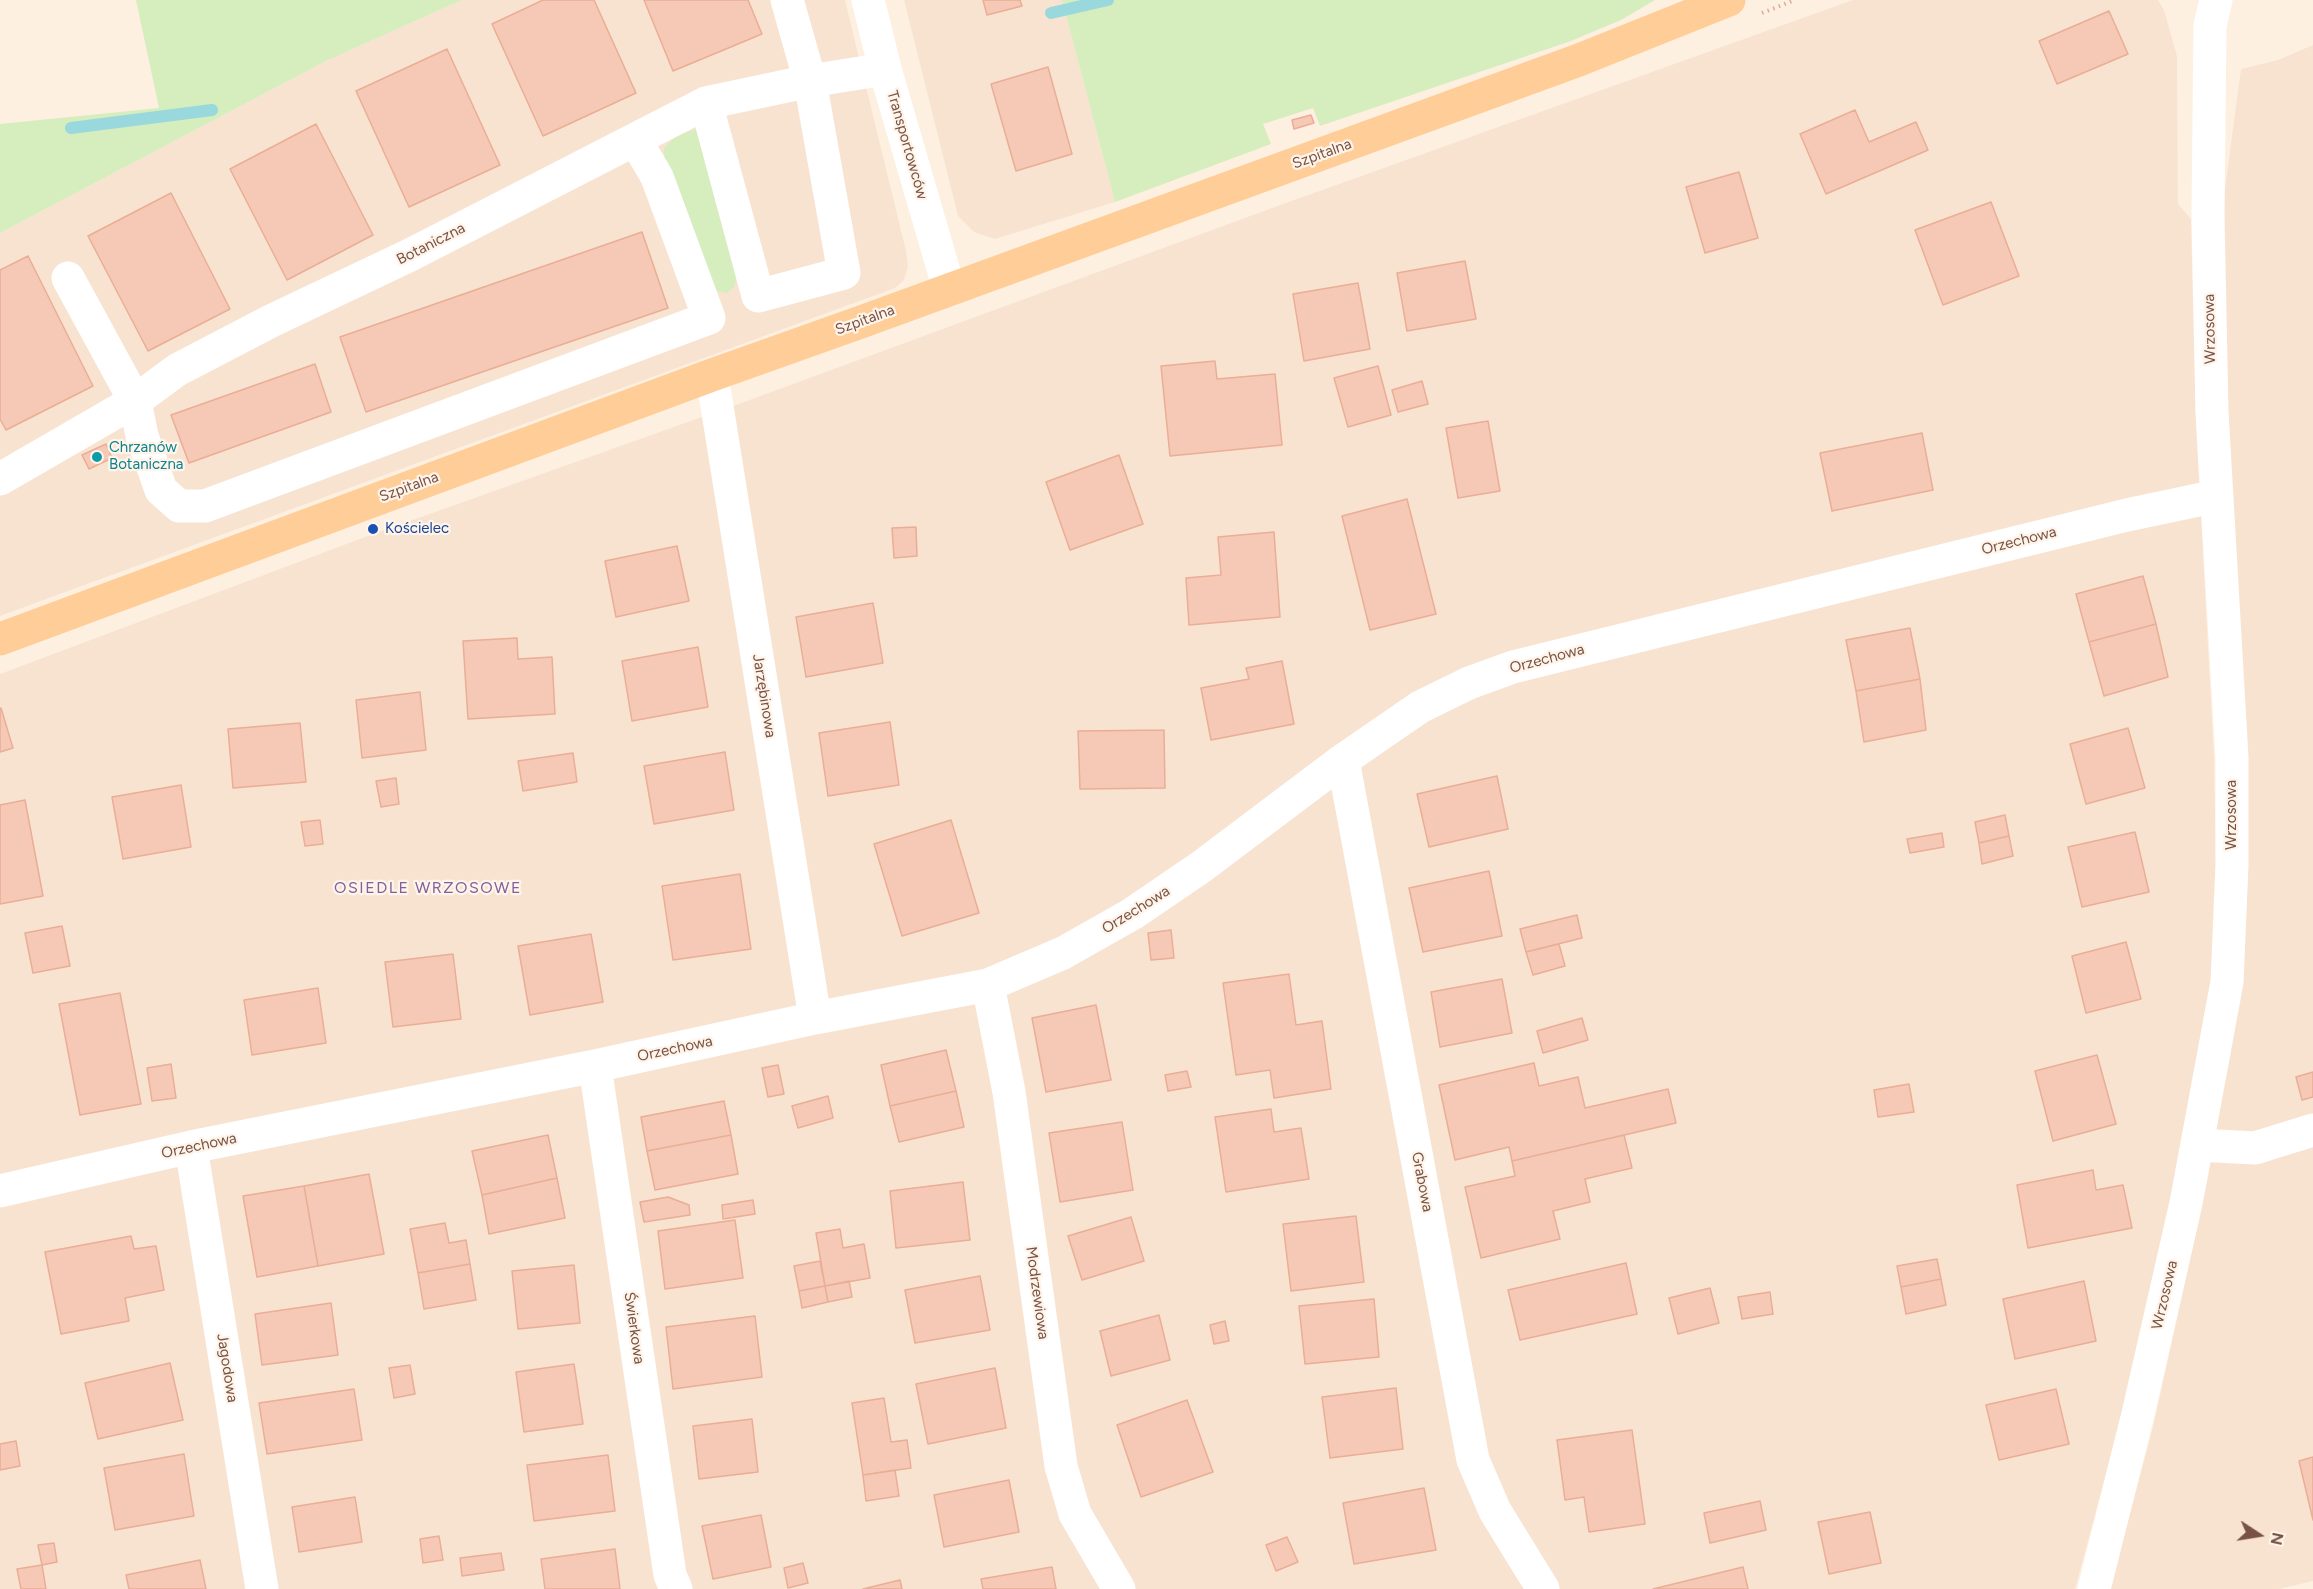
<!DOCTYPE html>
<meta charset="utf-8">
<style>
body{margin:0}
#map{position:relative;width:2313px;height:1589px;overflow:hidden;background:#fef0e1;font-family:Figtree,sans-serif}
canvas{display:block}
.north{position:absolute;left:2229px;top:1505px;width:60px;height:60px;-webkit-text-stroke:4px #fff4e9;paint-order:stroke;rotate:102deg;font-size:16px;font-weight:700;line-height:24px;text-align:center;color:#775245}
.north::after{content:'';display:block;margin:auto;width:21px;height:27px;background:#775245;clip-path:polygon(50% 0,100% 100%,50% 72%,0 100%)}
</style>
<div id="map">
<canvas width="2313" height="1589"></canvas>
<div class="north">N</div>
</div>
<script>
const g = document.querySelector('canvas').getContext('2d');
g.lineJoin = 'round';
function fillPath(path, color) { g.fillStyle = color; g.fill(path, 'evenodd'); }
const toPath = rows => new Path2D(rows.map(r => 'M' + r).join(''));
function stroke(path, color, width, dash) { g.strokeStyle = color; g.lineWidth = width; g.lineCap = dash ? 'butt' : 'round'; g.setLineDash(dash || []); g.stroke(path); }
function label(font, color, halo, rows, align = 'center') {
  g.font = font + ' Figtree,sans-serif'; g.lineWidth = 4.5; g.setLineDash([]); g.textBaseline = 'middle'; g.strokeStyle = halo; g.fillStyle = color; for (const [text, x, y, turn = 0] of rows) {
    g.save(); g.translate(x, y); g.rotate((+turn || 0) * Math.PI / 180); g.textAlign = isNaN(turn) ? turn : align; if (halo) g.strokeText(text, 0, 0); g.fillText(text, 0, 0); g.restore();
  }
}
fillPath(toPath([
 [462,0,845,0,906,251,908,267,904,280,895,288,0,616,0,233,326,61],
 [904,0,1062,0,1115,202,995,239,974,232,958,216],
 [1853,0,2158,0,2164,10,2177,56,2178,204,2191,219,2196,424,2214,758,2216,867,2212,984,2186,1141,2126,1401,2075,1589,0,1589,0,674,365,537,744,402,1272,208],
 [2313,45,2313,1581,2279,1589,2110,1589,2153,1427,2207,1182,2243,979,2248,870,2246,767,2233,550,2221,218,2241,69,2278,60]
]), '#f8e3d1');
fillPath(toPath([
 [136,0,462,0,326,61,0,233,0,124,159,108],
 [1062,0,1655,0,1621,20,1571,41,1320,126,1313,108,1263,124,1271,144,1115,202],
 [700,128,736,277,735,286,727,293,715,291,665,170,664,148,676,136]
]), '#d6edbe');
stroke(toPath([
 [1051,13,1108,0],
 [71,128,212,110]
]), '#99d8dc', 12);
const building = toPath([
 [543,0,594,0,636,93,543,136,492,24,543,0],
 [644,0,748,0,762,34,673,71,644,0],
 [983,0,1020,0,1022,6,987,15,983,0],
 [2109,11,2128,54,2057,84,2039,41,2109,11],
 [447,49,500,165,409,207,356,91,447,49],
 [1048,67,1072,154,1016,171,991,84,1048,67],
 [1855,110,1869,142,1916,122,1928,150,1826,194,1800,134,1855,110],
 [1311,115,1314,123,1294,129,1292,120,1311,115],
 [316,124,373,235,287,280,230,169,316,124],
 [1739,172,1758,238,1705,253,1686,187,1739,172],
 [171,193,230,309,148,351,88,236,171,193],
 [1991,202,2019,276,1943,305,1915,230,1991,202],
 [642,232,668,308,366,412,340,337,642,232],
 [28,256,93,386,6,430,0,419,0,270,28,256],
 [1465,261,1476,319,1407,331,1397,273,1465,261],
 [1358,283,1370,349,1304,361,1293,294,1358,283],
 [1215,361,1217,379,1275,374,1282,445,1170,456,1161,366,1215,361],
 [315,364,331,412,189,463,171,415,315,364],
 [1378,366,1391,415,1348,427,1334,378,1378,366],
 [1422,381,1428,404,1398,412,1392,390,1422,381],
 [1488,421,1500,491,1458,498,1446,428,1488,421],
 [1922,433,1933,490,1832,511,1820,453,1922,433],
 [106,444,112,458,89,469,82,455,106,444],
 [1119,455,1143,524,1070,550,1046,482,1119,455],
 [1407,499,1436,614,1370,630,1342,516,1407,499],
 [916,527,917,556,894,558,892,528,916,527],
 [1274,532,1280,617,1189,625,1186,578,1221,575,1218,537,1274,532],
 [677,546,689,601,616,617,605,561,677,546],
 [2143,576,2156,624,2089,642,2076,594,2143,576],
 [873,603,883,663,806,677,796,617,873,603],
 [2156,624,2168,677,2104,696,2089,642,2156,624],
 [1910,628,1920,679,1856,691,1846,640,1910,628],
 [517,638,518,659,552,657,555,714,468,719,463,641,517,638],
 [698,647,708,707,632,721,622,661,698,647],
 [1282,661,1294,724,1211,740,1201,688,1249,679,1246,668,1282,661],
 [1920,679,1926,730,1864,742,1856,691,1920,679],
 [420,692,426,750,362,758,356,700,420,692],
 [1,708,13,748,0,752,0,709,1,708],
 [890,722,899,785,828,796,819,733,890,722],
 [300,723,306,782,233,788,228,729,300,723],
 [2128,728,2145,788,2086,804,2070,744,2128,728],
 [1164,730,1165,788,1080,789,1078,731,1164,730],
 [725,752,734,810,654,824,644,766,725,752],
 [573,753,577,782,523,791,518,761,573,753],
 [1497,776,1508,829,1429,847,1417,794,1497,776],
 [396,778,399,804,381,807,376,781,396,778],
 [181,785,191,847,123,859,112,797,181,785],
 [25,800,43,896,0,904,0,805,25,800],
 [2005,815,2009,836,1979,843,1975,822,2005,815],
 [320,820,323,844,305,846,301,822,320,820],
 [951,820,979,913,902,936,874,844,951,820],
 [2135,832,2149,892,2082,907,2068,847,2135,832],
 [1942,833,1944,847,1910,853,1907,839,1942,833],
 [2009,836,2013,856,1982,864,1979,843,2009,836],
 [1489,871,1502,936,1423,952,1409,888,1489,871],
 [740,874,751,949,673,960,662,886,740,874],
 [1577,915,1582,938,1526,952,1520,929,1577,915],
 [62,926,70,966,33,973,25,933,62,926],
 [1171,930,1174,958,1151,960,1148,933,1171,930],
 [591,934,603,1002,530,1015,518,946,591,934],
 [2126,942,2141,999,2086,1013,2072,956,2126,942],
 [1559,944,1565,966,1533,975,1526,952,1559,944],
 [453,954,461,1019,393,1027,385,962,453,954],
 [1289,974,1296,1025,1322,1021,1331,1089,1274,1098,1270,1070,1236,1075,1223,983,1289,974],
 [1502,979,1512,1033,1440,1047,1431,992,1502,979],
 [318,988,326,1043,252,1055,244,1000,318,988],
 [120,993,141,1104,80,1115,59,1004,120,993],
 [1096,1005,1111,1080,1046,1092,1032,1018,1096,1005],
 [1582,1018,1588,1040,1543,1053,1537,1031,1582,1018],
 [946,1050,956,1091,890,1106,881,1065,946,1050],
 [2097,1055,2116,1124,2053,1141,2035,1071,2097,1055],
 [1534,1063,1539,1086,1578,1077,1585,1108,1668,1089,1676,1123,1512,1161,1509,1147,1455,1160,1439,1085,1534,1063],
 [171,1064,176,1098,152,1101,147,1068,171,1064],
 [778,1065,784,1094,768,1097,762,1068,778,1065],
 [1187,1071,1191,1087,1168,1091,1165,1075,1187,1071],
 [2313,1072,2313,1097,2302,1100,2296,1077,2313,1072],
 [1909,1084,1914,1112,1878,1117,1874,1090,1909,1084],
 [956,1091,964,1127,899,1142,890,1106,956,1091],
 [828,1096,833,1118,798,1128,792,1106,828,1096],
 [724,1101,731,1135,647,1151,641,1117,724,1101],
 [1271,1109,1274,1132,1301,1128,1309,1179,1226,1192,1215,1117,1271,1109],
 [1122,1122,1133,1190,1060,1202,1049,1133,1122,1122],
 [548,1135,557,1178,482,1195,472,1151,548,1135],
 [731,1135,738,1174,655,1190,647,1151,731,1135],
 [1624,1135,1632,1168,1585,1179,1590,1202,1553,1211,1560,1239,1481,1258,1465,1187,1515,1176,1512,1161,1624,1135],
 [2093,1170,2096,1190,2123,1185,2132,1228,2028,1248,2017,1185,2093,1170],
 [369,1174,384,1254,318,1266,304,1186,369,1174],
 [557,1178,565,1218,489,1234,482,1195,557,1178],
 [963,1182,970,1240,896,1248,890,1191,963,1182],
 [304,1186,318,1266,257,1277,243,1196,304,1186],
 [668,1197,689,1205,690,1215,644,1222,640,1202,668,1197],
 [753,1200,755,1214,723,1219,722,1205,753,1200],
 [1356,1216,1364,1282,1291,1291,1283,1224,1356,1216],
 [1131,1217,1144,1261,1082,1280,1068,1236,1131,1217],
 [735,1220,743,1278,665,1289,658,1231,735,1220],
 [445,1223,449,1243,466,1240,470,1264,418,1273,410,1229,445,1223],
 [840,1229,843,1248,864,1244,870,1278,825,1286,816,1233,840,1229],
 [131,1236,134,1249,156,1246,164,1290,125,1298,129,1321,61,1334,45,1252,131,1236],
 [1937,1259,1941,1279,1901,1287,1897,1266,1937,1259],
 [820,1261,825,1286,799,1291,794,1266,820,1261],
 [1626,1263,1637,1314,1520,1340,1508,1290,1626,1263],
 [470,1264,476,1300,424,1309,418,1273,470,1264],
 [574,1265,580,1323,518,1329,512,1271,574,1265],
 [980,1276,990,1330,915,1343,905,1290,980,1276],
 [1941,1279,1946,1305,1906,1314,1901,1287,1941,1279],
 [849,1281,852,1297,828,1302,825,1286,849,1281],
 [2084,1281,2096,1341,2015,1359,2003,1299,2084,1281],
 [825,1286,828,1302,802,1308,799,1291,825,1286],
 [1710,1288,1719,1323,1678,1334,1669,1298,1710,1288],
 [1770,1292,1773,1314,1742,1319,1738,1297,1770,1292],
 [1374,1299,1379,1357,1305,1364,1299,1306,1374,1299],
 [331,1303,338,1355,262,1365,255,1314,331,1303],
 [1159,1315,1170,1360,1111,1376,1100,1331,1159,1315],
 [755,1316,762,1377,673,1389,666,1327,755,1316],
 [1225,1321,1229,1341,1214,1344,1210,1325,1225,1321],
 [170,1363,183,1420,98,1439,85,1383,170,1363],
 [574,1364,583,1424,524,1432,516,1372,574,1364],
 [410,1365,415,1394,394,1398,389,1368,410,1365],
 [995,1368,1006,1428,928,1444,916,1384,995,1368],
 [1396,1388,1403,1449,1330,1458,1322,1397,1396,1388],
 [354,1389,362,1440,267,1454,259,1403,354,1389],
 [2056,1389,2069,1444,1999,1460,1986,1405,2056,1389],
 [884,1398,891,1442,907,1440,911,1468,863,1475,852,1403,884,1398],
 [1187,1400,1213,1472,1141,1497,1117,1425,1187,1400],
 [752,1419,758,1472,699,1479,693,1426,752,1419],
 [1632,1430,1645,1524,1589,1532,1584,1497,1565,1500,1557,1440,1632,1430],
 [16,1441,20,1466,0,1470,0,1444,16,1441],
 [184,1454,194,1516,115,1530,104,1468,184,1454],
 [608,1455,615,1511,534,1521,527,1465,608,1455],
 [2313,1457,2313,1520,2299,1461,2313,1457],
 [895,1470,899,1496,866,1501,863,1475,895,1470],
 [1009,1480,1019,1532,944,1547,934,1495,1009,1480],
 [1424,1488,1436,1550,1354,1564,1343,1503,1424,1488],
 [355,1497,362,1542,299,1552,292,1507,355,1497],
 [1760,1501,1766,1530,1710,1543,1704,1513,1760,1501],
 [1870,1512,1881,1563,1829,1574,1818,1522,1870,1512],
 [761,1515,771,1567,713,1579,702,1526,761,1515],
 [439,1536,443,1560,423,1563,420,1539,439,1536],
 [1287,1537,1298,1562,1276,1571,1266,1545,1287,1537],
 [54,1543,57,1562,42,1565,38,1545,54,1543],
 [615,1549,620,1589,545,1589,541,1559,615,1549],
 [501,1553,504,1570,462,1576,460,1558,501,1553],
 [200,1560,206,1589,129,1589,126,1575,200,1560],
 [803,1563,808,1583,788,1588,784,1568,803,1563],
 [42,1565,46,1589,21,1589,17,1569,42,1565],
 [1052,1567,1056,1589,983,1589,981,1579,1052,1567],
 [1743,1567,1748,1589,1653,1589,1743,1567],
 [900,1580,902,1589,863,1589,900,1580]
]);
fillPath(building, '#f6c9b6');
stroke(building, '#eaad95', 1.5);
stroke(toPath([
 [1762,13,1795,0]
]), '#dbac99', 4, [1.5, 4.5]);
stroke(toPath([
 [868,0,885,69,949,289],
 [706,103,758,296,844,273,810,81,787,0],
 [68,278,135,401,142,436,161,490,179,506,205,506,709,318,657,177,636,141],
 [712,375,815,1018],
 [0,479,135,401,177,370,271,321,410,255,706,103,810,81,885,69],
 [1343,760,1473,1460,1495,1511,1543,1589],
 [988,985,1009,1092,1061,1466,1075,1514,1119,1589],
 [595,1066,670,1575,676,1589],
 [2198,1145,2255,1148,2313,1130],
 [191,1147,262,1589],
 [0,1191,191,1147,595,1066,815,1018,988,985,1063,953,1132,914,1201,867,1343,760,1420,707,1469,683,1513,667,2127,515,2217,496],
 [2094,1589,2138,1414,2186,1203,2227,982,2232,864,2232,758,2212,412,2208,216,2210,26,2216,0]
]), '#fff', 33);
stroke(toPath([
 [0,639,712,375,861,322,1579,60,1729,0]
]), '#ffcd97', 33);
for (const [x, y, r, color] of [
 [97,457,6,"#0f9aa8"],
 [373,529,6,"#1a4fb4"]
]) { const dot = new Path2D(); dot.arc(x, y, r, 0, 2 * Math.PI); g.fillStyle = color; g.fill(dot); stroke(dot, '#fff4e9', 2); }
label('15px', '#775245', '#fff4e9', [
 ["Transportowców",907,145,74],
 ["Szpitalna",1322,154,-20],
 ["Botaniczna",431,244,-27],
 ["Szpitalna",865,320,-20],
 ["Wrzosowa",2210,329,-91],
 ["Szpitalna",409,487,-20],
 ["Orzechowa",2019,541,-14],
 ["Orzechowa",1547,659,-15],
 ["Jarzębinowa",764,696,81],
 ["Wrzosowa",2232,815,-90],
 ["Orzechowa",1136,910,-32],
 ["Orzechowa",675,1049,-12],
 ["Orzechowa",199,1146,-12],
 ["Grabowa",1422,1182,79],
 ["Modrzewiowa",1037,1293,82],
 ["Wrzosowa",2165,1295,-77],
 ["Świerkowa",634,1328,82],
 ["Jagodowa",227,1368,81]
]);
label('15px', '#0d838f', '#fff4e9', [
 ["Chrzanów",109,448],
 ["Botaniczna",109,465]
], 'left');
label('15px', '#164399', '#fff4e9', [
 ["Kościelec",385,529]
], 'left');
g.letterSpacing = '1.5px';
label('16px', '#81609c', '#fff4e9', [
 ["OSIEDLE WRZOSOWE",428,888]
]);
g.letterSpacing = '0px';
</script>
